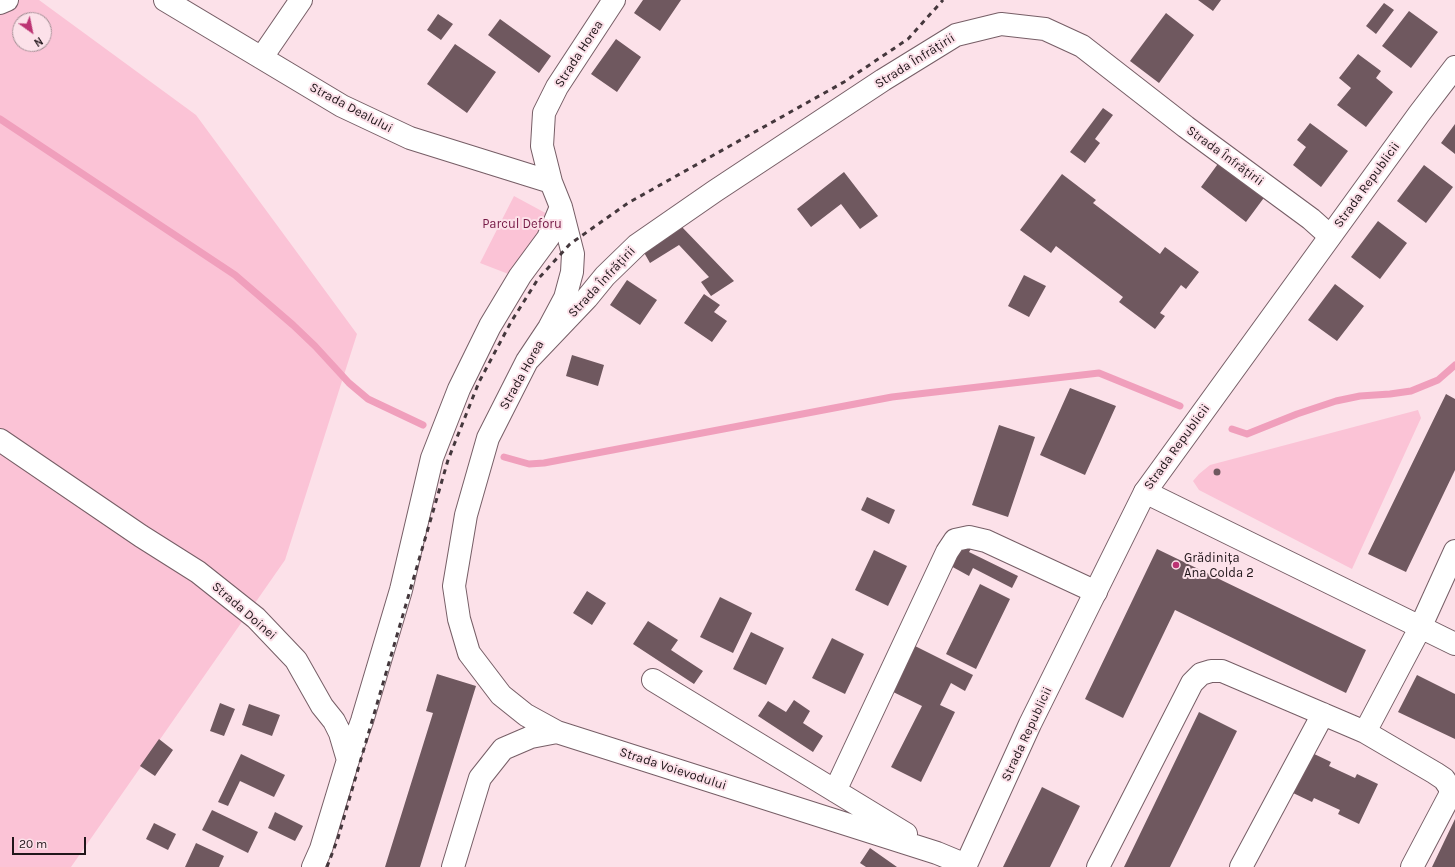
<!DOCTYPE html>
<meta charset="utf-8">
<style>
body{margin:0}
#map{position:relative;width:1455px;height:867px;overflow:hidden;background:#fce1e9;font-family:Karla,sans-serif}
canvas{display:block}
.north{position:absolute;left:12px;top:12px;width:40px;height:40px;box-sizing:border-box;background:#fce1e9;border:1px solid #a49096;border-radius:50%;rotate:147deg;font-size:11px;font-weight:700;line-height:16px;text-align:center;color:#20161a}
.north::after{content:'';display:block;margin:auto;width:14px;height:18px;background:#bc3473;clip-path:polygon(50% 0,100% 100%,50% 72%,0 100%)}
.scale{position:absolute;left:12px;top:837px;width:74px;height:18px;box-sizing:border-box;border:2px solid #20161a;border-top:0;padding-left:5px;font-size:12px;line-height:14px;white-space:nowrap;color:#20161a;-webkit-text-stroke:3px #fce1e9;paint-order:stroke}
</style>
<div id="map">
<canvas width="1455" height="867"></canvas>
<div class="north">N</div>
<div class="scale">20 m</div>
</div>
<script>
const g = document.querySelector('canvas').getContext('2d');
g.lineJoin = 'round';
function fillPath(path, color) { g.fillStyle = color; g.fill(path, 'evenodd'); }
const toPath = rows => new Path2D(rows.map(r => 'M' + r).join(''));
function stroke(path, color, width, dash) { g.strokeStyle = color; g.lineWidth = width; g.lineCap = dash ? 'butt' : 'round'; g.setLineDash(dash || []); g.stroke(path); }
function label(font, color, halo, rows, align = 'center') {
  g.font = font + ' Karla,sans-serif'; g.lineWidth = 4; g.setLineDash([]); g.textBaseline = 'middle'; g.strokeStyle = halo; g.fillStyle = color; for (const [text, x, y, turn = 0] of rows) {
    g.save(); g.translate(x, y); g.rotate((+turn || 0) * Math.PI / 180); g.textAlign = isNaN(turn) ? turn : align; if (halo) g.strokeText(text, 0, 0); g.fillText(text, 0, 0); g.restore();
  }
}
fillPath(toPath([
 [0,0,39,0,196,115,357,334,285,560,71,867,0,867],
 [20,20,44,20,44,44,20,44],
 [514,196,551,216,511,275,480,263],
 [1418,410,1421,418,1352,569,1199,490,1193,481,1199,474,1210,465]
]), '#fbc3d6');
stroke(toPath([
 [0,119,235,275,293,325,315,346,349,383,368,399,423,425],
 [1232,429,1247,434,1297,414,1336,401,1360,396,1390,394,1411,391,1438,380,1455,365],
 [504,457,529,464,544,463,892,397,1099,373,1180,406]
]), '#f09fbc', 7);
fillPath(toPath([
 [643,0,681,0,660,31,634,13],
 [1198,0,1221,0,1213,11],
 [1384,3,1394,10,1376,34,1366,26],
 [1409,11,1438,32,1411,68,1382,46],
 [1166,13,1194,35,1159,83,1130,61],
 [438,14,453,24,441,40,427,30],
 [500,19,551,56,539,73,488,35],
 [616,39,641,57,617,92,591,74],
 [455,44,496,72,467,113,427,84],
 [1358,54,1381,71,1376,78,1393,92,1366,127,1337,105,1351,88,1339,78],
 [1103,108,1113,115,1095,139,1100,143,1085,163,1070,152],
 [1310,123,1348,151,1321,187,1293,165,1306,147,1297,140],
 [1455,124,1455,154,1441,143],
 [1220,161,1266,195,1246,222,1201,187],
 [1424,165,1453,187,1426,223,1397,201],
 [844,172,878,216,860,229,841,204,811,227,797,209],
 [1062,174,1096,200,1093,203,1160,254,1165,247,1199,272,1186,289,1181,285,1160,313,1165,316,1155,329,1119,302,1123,297,1056,246,1051,253,1020,230],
 [1378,221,1407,243,1380,279,1351,257],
 [681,226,734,281,711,296,701,282,709,277,679,245,650,263,642,249],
 [1024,275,1046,286,1029,317,1008,306],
 [627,280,657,300,640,325,610,305],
 [1335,284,1364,306,1337,341,1308,320],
 [704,294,720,305,714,312,727,321,712,342,684,323],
 [572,355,604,365,598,386,566,376],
 [1070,388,1116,406,1085,475,1040,455],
 [1446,394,1455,399,1455,470,1406,572,1368,554],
 [999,425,1035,437,1008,517,972,505],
 '1213.5 472a3.5 3.5 0 1 1 7 0a3.5 3.5 0 1 1-7 0Z',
 [867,497,895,510,889,524,861,510],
 [960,542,972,547,969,552,1018,576,1012,588,973,568,969,576,949,565],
 [1157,549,1366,650,1346,693,1175,610,1123,718,1085,699],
 [874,550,907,566,888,606,855,590],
 [980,584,1010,599,976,669,946,654],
 [587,591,606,603,592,625,573,613],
 [720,597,752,613,733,653,700,637],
 [648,621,678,640,671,650,703,671,694,684,633,644],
 [751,632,784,648,766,685,733,669],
 [832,638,864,654,845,694,812,678],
 [909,643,973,675,965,691,951,683,940,705,955,712,921,782,891,767,922,706,887,689],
 [437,674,476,686,420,867,385,867,433,713,426,711],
 [1417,675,1455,694,1455,739,1398,712],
 [794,700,810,711,803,723,823,736,813,752,758,716,768,701,786,712],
 [220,703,235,709,224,736,210,731],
 [249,704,280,715,272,736,242,725],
 [1199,712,1237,731,1170,867,1124,867],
 [159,739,173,750,155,776,140,766],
 [1310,752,1331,762,1329,766,1355,778,1357,774,1378,784,1359,824,1338,814,1340,810,1314,798,1312,802,1291,792],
 [241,754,285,775,274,797,240,781,228,806,218,802],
 [1042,787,1080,806,1050,867,1003,867],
 [212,810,258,832,248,853,202,830],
 [275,812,303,826,295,841,268,828],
 [1455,819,1455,867,1432,867],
 [154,823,176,834,168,850,146,839],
 [196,843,224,856,219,867,185,867],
 [870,848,897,867,866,867,860,863]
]), '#6f585f');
const street = toPath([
 [165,0,342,106,410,138,551,182],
 [0,3,7,0],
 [262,57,301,0],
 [527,361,587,298,605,276,637,245,715,191,883,80,956,35,1001,24,1045,29,1082,46,1186,127,1311,219,1330,236],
 [0,440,141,536,198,572,256,618,296,660,322,706,334,721,340,733,348,760],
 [1145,492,1455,644],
 [653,680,906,834],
 [557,732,526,715,501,695,469,653,459,619,454,586,466,515,488,438,527,361,549,328,565,298,572,272,573,254,561,207,551,182,542,146,544,113,557,87,614,0],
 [1365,732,1420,628,1455,551],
 [835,791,947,552,955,540,969,537,986,541,1096,592],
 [313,867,321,849,348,760,362,721,401,590,432,458,459,389,490,326,520,276,548,238,561,207],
 [453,867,480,778,503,749,531,737,557,732,937,853,966,865],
 [1098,867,1192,683,1201,674,1211,671,1222,671,1365,732,1435,773,1444,779,1450,788,1450,795,1412,867],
 [1241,867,1323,714]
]);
const secondary = toPath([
 [965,867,1030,724,1145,492,1419,114,1455,67]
]);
stroke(street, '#765e66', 24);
stroke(secondary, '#765e66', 24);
stroke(street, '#fff', 22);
stroke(secondary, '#fff', 22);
stroke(toPath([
 [327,867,338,838,448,460,479,382,511,322,538,279,570,244,628,203,844,82,908,39,943,0]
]), '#44373c', 3, [5, 5]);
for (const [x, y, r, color] of [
 [1176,565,4,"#bc3473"]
]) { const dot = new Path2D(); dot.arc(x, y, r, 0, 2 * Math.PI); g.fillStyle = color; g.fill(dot); stroke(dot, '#fce1e9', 1.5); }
label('13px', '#20161a', '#fce1e9', [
 ["Strada Horea",579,54,-57],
 ["Strada Înfrățirii",915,61,-32],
 ["Strada Dealului",351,108,28],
 ["Strada Înfrățirii",1225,156,36],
 ["Strada Republicii",1367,185,-54],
 ["Strada Înfrățirii",602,282,-47],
 ["Strada Horea",522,375,-61],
 ["Strada Republicii",1177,447,-54],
 ["Strada Doinei",244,611,41],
 ["Strada Republicii",1027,734,-65],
 ["Strada Voievodului",673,769,18]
]);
label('13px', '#751945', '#fce1e9', [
 ["Parcul Deforu",522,224]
]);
label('13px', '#20161a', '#fce1e9', [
 ["Grădinița",1184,558],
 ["Ana Colda 2",1184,573]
], 'left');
</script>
